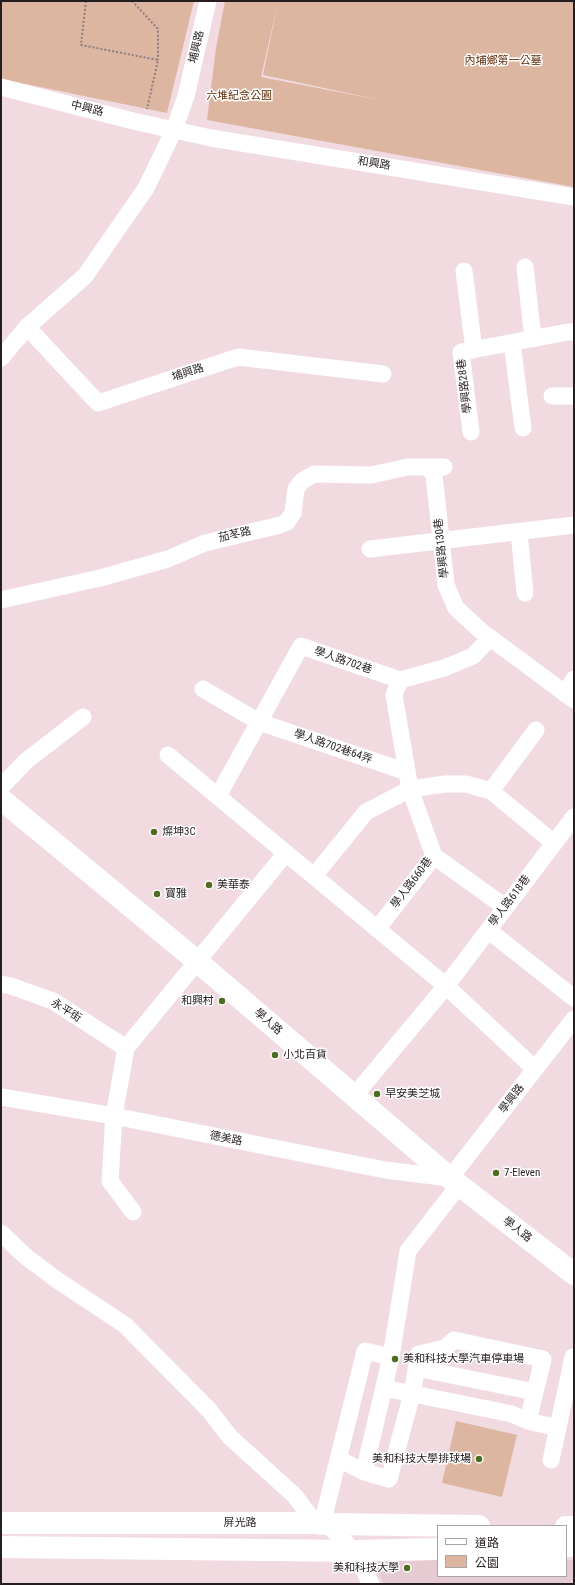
<!DOCTYPE html>
<meta charset="utf-8">
<style>
body{margin:0}
#map{position:relative;width:575px;height:1585px;overflow:hidden;background:#f1dbe1;font-family:"Roboto Condensed","Noto Sans TC",sans-serif}
canvas{display:block}
.frame{position:absolute;inset:0;border:2px solid #251e20;pointer-events:none}
.legend{position:absolute;left:437px;top:1525px;width:130px;height:52px;box-sizing:border-box;background:#fff;border:1px solid #a8a5a6;margin:0;padding:5px 7px;list-style:none;font-size:12px;color:#251e20}
.legend li{display:flex;align-items:center;gap:8px;height:20px}
.legend b{width:20px;border:1px solid #a8a5a6}
</style>
<div id="map">
<canvas width="575" height="1585"></canvas>
<div class="frame"></div>
<ul class="legend">
<li><b style="height:5px;background:#fff"></b>道路</li>
<li><b style="height:11px;background:#dcb6a0"></b>公園</li>
</ul>
</div>
<script>
const g = document.querySelector('canvas').getContext('2d');
g.lineJoin = 'round';
function fillPath(path, color) { g.fillStyle = color; g.fill(path, 'evenodd'); }
const toPath = rows => new Path2D(rows.map(r => 'M' + r).join(''));
function stroke(path, color, width, dash) { g.strokeStyle = color; g.lineWidth = width; g.lineCap = dash ? 'butt' : 'round'; g.setLineDash(dash || []); g.stroke(path); }
function label(font, color, halo, rows, align = 'center') {
  g.font = font + ' "Roboto Condensed","Noto Sans TC",sans-serif'; g.lineWidth = 3; g.setLineDash([]); g.textBaseline = 'middle'; g.strokeStyle = halo; g.fillStyle = color; for (const [text, x, y, turn = 0] of rows) {
    g.save(); g.translate(x, y); g.rotate((+turn || 0) * Math.PI / 180); g.textAlign = isNaN(turn) ? turn : align; if (halo) g.strokeText(text, 0, 0); g.fillText(text, 0, 0); g.restore();
  }
}
fillPath(toPath([
 [370,1559,438,1560,438,1576,566,1576,566,1560,574,1560,574,1584,384,1584]
]), '#e7cbd2');
fillPath(toPath([
 [1,1,194,1,167,113,1,79],
 [225,1,574,1,574,187,207,120,216,48],
 [278,2,263,75,385,101,261,77],
 [456,1421,517,1435,502,1497,442,1483]
]), '#dcb6a0');
stroke(toPath([
 [86,1,81,45,158,60,147,109],
 [132,1,158,29,158,60]
]), '#8d7e82', 2, [2, 2]);
stroke(toPath([
 [1,87,133,121,211,138,574,197],
 [525,267,533,339],
 [464,271,474,350],
 [27,327,98,403,238,357,383,374],
 [512,343,523,428],
 [1,358,27,327,85,276,146,188,174,130,186,96,208,1],
 [552,396,574,396],
 [471,432,461,352,568,332,574,332],
 [428,467,434,475,446,585,456,608,481,631,574,700],
 [519,532,525,593],
 [370,549,574,525],
 [1,600,100,578,168,559,205,543,280,525,287,522,293,513,296,489,302,481,314,474,371,475,408,467,444,467],
 [400,680,444,668,473,656,490,638],
 [203,689,259,722,407,772],
 [565,694,574,679],
 [168,755,446,986,535,1069],
 [1,787,26,761,83,717],
 [491,791,536,730],
 [218,796,301,646,400,680],
 [434,856,505,907],
 [314,876,366,812,410,789,445,784,466,784,491,791,554,843],
 [377,929,434,856,410,789,394,695,400,680],
 [488,930,574,998],
 [1,984,11,986,53,1001,126,1048],
 [354,1096,446,986,574,817],
 [1,1097,114,1116,385,1170,450,1178,574,1019],
 [133,1212,110,1181,114,1116,126,1048,286,853],
 [1,1233,25,1256,57,1280,125,1325,209,1410,230,1437,295,1496,315,1523],
 [391,1357,408,1251,459,1185],
 [416,1368,535,1392],
 [384,1388,512,1414,528,1421],
 [551,1460,573,1357],
 [364,1472,389,1479,412,1394,419,1354,445,1348,454,1340,543,1359,528,1421,558,1428],
 [322,1524,365,1351,391,1357,364,1472,339,1459],
 [327,1524,354,1551,371,1584]
]), '#fff', 17);
stroke(toPath([
 [1,799,198,962,450,1178,574,1274],
 [1,1523,315,1523,327,1524,479,1526],
 [566,1527,574,1527],
 [566,1546,574,1546],
 [1,1547,354,1551,438,1549]
]), '#fff', 22);
for (const [x, y, r, color] of [
 [154,832,4,"#4d6d23"],
 [209,885,4,"#4d6d23"],
 [157,894,4,"#4d6d23"],
 [222,1001,4,"#4d6d23"],
 [275,1055,4,"#4d6d23"],
 [377,1094,4,"#4d6d23"],
 [496,1173,4,"#4d6d23"],
 [395,1359,4,"#4d6d23"],
 [479,1459,4,"#4d6d23"],
 [407,1568,4,"#4d6d23"]
]) { const dot = new Path2D(); dot.arc(x, y, r, 0, 2 * Math.PI); g.fillStyle = color; g.fill(dot); stroke(dot, '#fff', 1.5); }
label('11px', '#251e20', '#fff', [
 ["埔興路",197,47,-77],
 ["中興路",87,109,14],
 ["和興路",374,164,9],
 ["埔興路",188,373,-18],
 ["學興路28巷",465,386,-97],
 ["茄苳路",235,535,-13],
 ["學興路130巷",442,548,-96],
 ["學人路702巷",343,661,19],
 ["學人路702巷64弄",333,747,19],
 ["學人路660巷",412,883,-53],
 ["學人路618巷",510,901,-53],
 ["永平街",66,1011,32],
 ["學人路",268,1022,41],
 ["學興路",512,1099,-52],
 ["德美路",226,1139,11],
 ["學人路",517,1230,38],
 ["屏光路",240,1523]
]);
label('11px', '#5f2d07', '#fff', [
 ["內埔鄉第一公墓",503,61],
 ["六堆紀念公園",239,96]
]);
label('11px', '#251e20', '#fff', [
 ["燦坤3C",162,832],
 ["美華泰",217,885],
 ["寶雅",165,894],
 ["和興村",214,1001,"right"],
 ["小北百貨",283,1055],
 ["早安美芝城",385,1094],
 ["7-Eleven",504,1173],
 ["美和科技大學汽車停車場",403,1359],
 ["美和科技大學排球場",471,1459,"right"],
 ["美和科技大學",399,1568,"right"]
], 'left');
</script>
